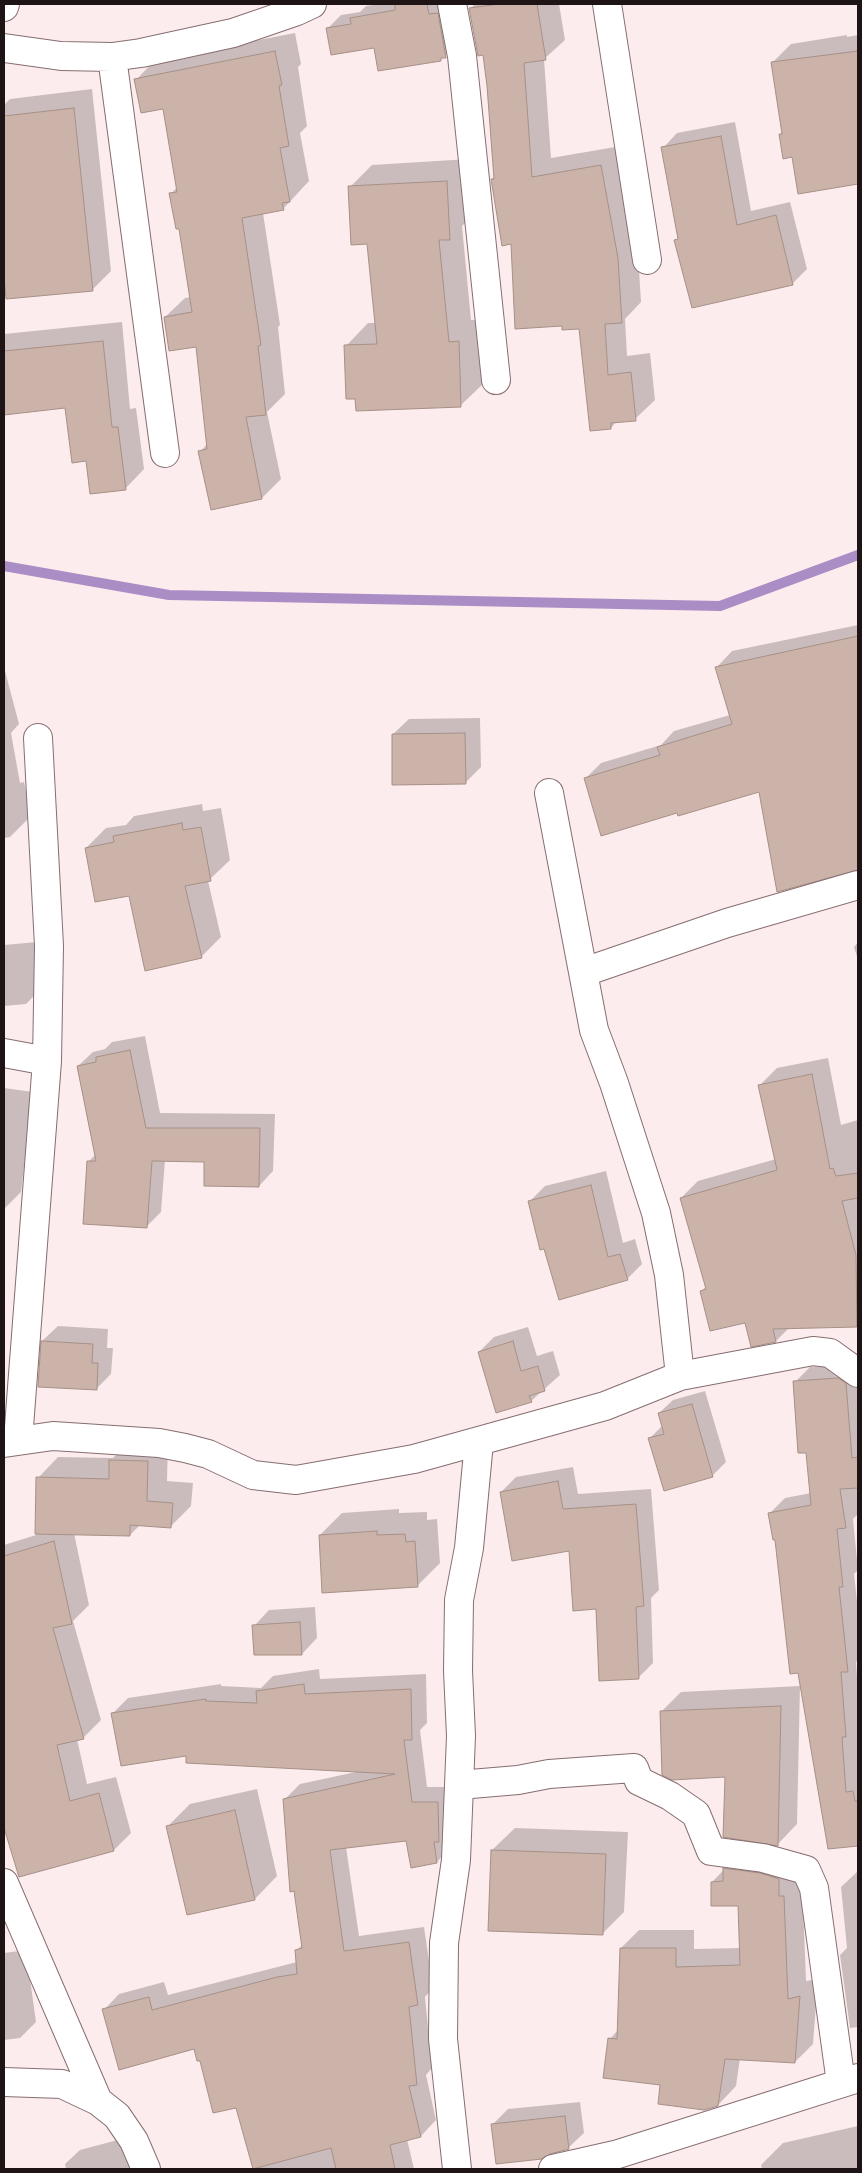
<!DOCTYPE html>
<style>
body{margin:0}
#map{position:relative;width:862px;height:2173px;overflow:hidden;background:#fdeced;font-family:Overpass,sans-serif}
canvas{display:block}
.frame{position:absolute;inset:0;border:5px solid #1e1415;pointer-events:none}
</style>
<div id="map">
<canvas width="862" height="2173"></canvas>
<div class="frame"></div>
</div>
<script>
const g = document.querySelector('canvas').getContext('2d');
g.lineJoin = 'round';
function fillPath(path, color) { g.fillStyle = color; g.fill(path, 'evenodd'); }
const toPath = rows => new Path2D(rows.map(r => 'M' + r).join(''));
function stroke(path, color, width, dash) { g.strokeStyle = color; g.lineWidth = width; g.lineCap = dash ? 'butt' : 'round'; g.setLineDash(dash || []); g.stroke(path); }
fillPath(toPath([
 [380,4,452,4,460,43,440,60,375,47,327,29,341,15,360,12,366,6],
 [475,4,559,4,565,40,544,59,551,158,621,146,637,238,641,302,625,319,627,356,650,353,655,400,635,419,617,421,611,428,580,328,563,325,512,242,492,179,495,176,489,86,484,53,470,9],
 [295,33,301,64,298,67,307,126,300,133,309,181,283,209,263,213,280,325,278,327,285,394,267,412,281,479,262,498,200,452,208,443,197,346,165,317,185,298,191,297,180,227,171,194,177,187,164,107,136,80,155,60],
 [847,35,847,37,858,35,858,182,799,193,793,156,780,135,783,132,772,63,791,44],
 [92,89,111,271,93,289,7,298,4,265,4,105,10,99],
 [735,122,751,211,790,202,807,269,793,283,676,240,679,238,663,148,677,133],
 [469,159,472,216,462,226,471,320,481,320,483,384,460,406,346,346,368,323,376,323,368,243,350,187,372,165],
 [122,322,130,409,136,408,144,469,125,489,87,460,66,407,4,413,4,334],
 [858,625,858,869,853,869,760,791,678,811,585,779,601,763,661,745,674,731,730,715,717,667,732,651],
 [4,667,19,724,11,733,20,783,24,782,31,816,10,837,4,838],
 [480,718,481,767,465,783,393,734,409,719],
 [202,804,203,811,221,808,230,860,208,881,221,937,201,957,130,895,86,848,106,828,126,825,134,816],
 [37,942,41,989,26,1004,4,1006,4,945],
 [858,942,858,960,854,947],
 [145,1036,160,1113,275,1114,273,1171,259,1186,205,1160,165,1160,161,1212,146,1227,89,1161,96,1154,78,1066,93,1052,105,1049,112,1042],
 [828,1058,841,1125,858,1120,858,1324,857,1326,789,1328,776,1341,702,1291,706,1286,681,1198,698,1181,776,1159,760,1085,777,1068],
 [4,1088,33,1092,21,1192,4,1209],
 [606,1171,623,1243,635,1239,642,1264,627,1279,530,1201,545,1186],
 [58,1326,108,1329,107,1348,113,1348,111,1374,96,1389,42,1341],
 [528,1327,537,1356,553,1351,560,1375,531,1401,479,1352,494,1337],
 [854,1363,858,1366,858,1514,853,1519,858,1570,854,1574,858,1610,858,1660,856,1662,858,1690,858,1841,854,1845,770,1513,785,1498,811,1493,807,1451,795,1382,810,1367],
 [705,1391,726,1462,712,1476,650,1438,663,1425,659,1413,673,1400],
 [131,1440,168,1441,167,1481,193,1483,191,1506,171,1526,140,1525,130,1535,74,1533,89,1605,73,1621,101,1720,83,1738,77,1739,87,1784,116,1777,131,1833,114,1850,19,1876,4,1824,4,1545,36,1535,38,1478,58,1457,113,1458],
 [573,1467,578,1494,651,1489,659,1590,651,1598,653,1663,638,1678,598,1608,570,1549,501,1492,516,1477],
 [399,1509,399,1513,427,1512,427,1520,437,1519,440,1563,417,1586,320,1535,342,1513],
 [315,1607,317,1638,302,1654,254,1626,269,1610],
 [319,1669,320,1679,426,1674,427,1723,420,1730,427,1787,454,1787,452,1846,437,1862,408,1840,346,1847,359,1936,424,1927,433,1988,425,1997,432,2068,426,2075,436,2120,421,2136,407,2139,414,2169,254,2169,236,2106,200,2059,195,2048,104,2010,119,1994,164,1982,168,1995,297,1962,296,1951,303,1944,284,1800,300,1784,356,1772,188,1755,113,1713,128,1698,221,1684,221,1686,261,1688,273,1676],
 [800,1686,797,1824,777,1845,726,1776,661,1712,681,1692],
 [257,1789,277,1876,255,1899,168,1826,190,1804],
 [515,1828,628,1832,624,1912,602,1934,492,1850],
 [743,1850,802,1878,806,1981,818,1979,813,2044,795,2062,740,2058,736,2086,718,2105,662,2084,610,2039,618,2030,621,1948,639,1930,694,1930,694,1949,741,1948,739,1905,712,1882],
 [858,1871,858,2027,850,2028,840,1955,847,1948,841,1887],
 [26,1950,36,2022,20,2038,4,2040,4,1953],
 [580,2102,584,2133,568,2148,492,2125,508,2109],
 [858,2126,858,2169,762,2169,761,2165,783,2143],
 [125,2138,134,2169,66,2169,65,2164,80,2150]
]), '#0003');
stroke(toPath([
 [4,566,169,595,720,606,858,555]
]), '#ab8dc6', 10);
const building = toPath([
 [395,4,427,4,429,14,438,13,446,58,441,58,441,61,378,71,374,48,331,55,326,28,351,24,350,18,395,10,395,4],
 [500,4,537,4,546,60,524,63,532,177,601,165,618,258,622,323,605,324,608,375,631,372,636,421,611,423,611,429,590,431,579,329,562,330,562,326,515,329,511,244,502,246,491,179,494,179,487,86,483,55,478,56,469,8,500,4],
 [275,51,282,85,279,86,289,146,280,148,290,202,282,203,284,210,242,218,261,345,258,346,266,415,246,417,262,499,211,510,198,451,207,449,196,347,169,351,164,317,192,312,179,229,176,229,169,193,177,192,163,109,141,113,134,79,275,51],
 [858,51,858,184,798,194,792,157,783,159,779,134,782,134,771,62,858,51],
 [74,108,93,291,6,299,4,276,4,116,74,108],
 [721,136,737,225,776,215,793,285,692,308,674,240,678,239,661,147,721,136],
 [447,181,450,240,439,240,449,342,459,341,461,407,356,411,355,399,346,399,344,345,377,344,367,244,351,245,348,186,447,181],
 [103,341,112,427,118,427,126,490,90,494,86,461,72,463,65,408,4,415,4,351,103,341],
 [858,636,858,870,777,892,759,792,678,816,677,813,601,836,584,778,660,755,657,747,732,724,715,667,858,636],
 [465,733,466,784,392,785,392,734,465,733],
 [182,823,183,830,201,827,211,881,185,886,202,958,145,971,129,896,95,902,85,848,114,842,113,836,182,823],
 [130,1050,146,1128,260,1128,259,1187,204,1186,204,1162,152,1161,147,1228,83,1224,87,1161,96,1161,77,1066,96,1062,96,1057,130,1050],
 [812,1074,830,1169,833,1168,836,1176,858,1173,858,1198,842,1201,856,1255,857,1327,773,1329,776,1342,751,1347,745,1323,710,1331,700,1291,706,1289,680,1198,777,1170,758,1085,812,1074],
 [591,1185,608,1257,620,1254,628,1280,559,1300,544,1249,540,1250,528,1201,591,1185],
 [41,1341,93,1344,92,1363,98,1363,97,1390,38,1387,41,1341],
 [513,1341,521,1371,538,1366,545,1391,529,1396,532,1402,496,1413,478,1352,513,1341],
 [838,1378,846,1383,852,1458,858,1457,858,1488,840,1489,846,1528,837,1529,843,1587,839,1587,848,1672,841,1672,846,1737,842,1737,846,1792,853,1791,855,1801,858,1801,858,1846,828,1849,798,1673,790,1674,775,1540,773,1540,768,1513,811,1505,806,1453,798,1453,793,1381,838,1378],
 [692,1404,713,1477,664,1491,648,1438,664,1434,658,1413,692,1404],
 [109,1460,148,1461,147,1501,173,1503,171,1528,130,1525,130,1536,35,1534,36,1477,109,1479,109,1460],
 [558,1481,563,1509,636,1504,644,1606,636,1607,639,1679,599,1681,596,1609,573,1611,569,1551,512,1561,500,1492,558,1481],
 [377,1531,377,1535,405,1534,406,1542,415,1541,418,1587,322,1593,319,1535,377,1531],
 [54,1541,72,1624,53,1628,84,1739,57,1745,70,1801,99,1793,114,1851,19,1877,4,1828,4,1556,54,1541],
 [300,1622,302,1655,254,1655,252,1625,300,1622],
 [304,1684,305,1694,411,1689,412,1740,404,1740,412,1802,438,1802,439,1842,434,1842,437,1863,411,1868,406,1841,330,1850,344,1951,409,1942,418,2005,409,2007,417,2085,409,2086,421,2137,390,2145,395,2169,336,2169,331,2148,253,2169,236,2108,213,2113,200,2061,197,2061,194,2049,119,2070,102,2009,149,1997,152,2010,277,1977,297,1974,295,1950,302,1948,294,1891,290,1892,283,1799,395,1774,186,1763,186,1756,121,1766,111,1713,206,1699,206,1701,257,1703,256,1691,304,1684],
 [781,1706,778,1846,723,1837,725,1777,672,1780,662,1775,660,1711,781,1706],
 [235,1810,255,1900,187,1915,166,1826,235,1810],
 [491,1850,606,1854,603,1935,488,1931,491,1850],
 [723,1868,760,1873,779,1879,779,1896,784,1896,788,1999,800,1996,795,2063,725,2059,718,2106,704,2110,658,2104,660,2085,603,2078,608,2038,617,2039,620,1948,676,1948,676,1967,740,1965,738,1906,711,1906,711,1882,723,1881,723,1868],
 [565,2116,569,2149,550,2154,542,2159,496,2164,491,2124,565,2116]
]);
fillPath(building, '#cbb3a9');
stroke(building, '#a68f86', 1);
const street = toPath([
 [452,4,462,56,496,380],
 [607,4,647,260],
 [4,7,5,4],
 [4,48,61,56,112,57,141,53,233,33,297,11,312,4],
 [112,57,165,453],
 [549,793,594,1030,614,1083,656,1213,669,1275,680,1376],
 [584,972,727,923,858,885],
 [4,1053,47,1061],
 [18,1440,47,1061,49,946,38,738],
 [4,1443,53,1436,159,1443,185,1448,208,1454,253,1475,296,1480,414,1459,605,1406,680,1376,813,1351,830,1353,858,1373],
 [459,1785,518,1780,549,1774,634,1768,639,1781,670,1796,696,1814,711,1851,763,1858,806,1870,814,1888,841,2083],
 [4,1883,98,2101],
 [4,2082,62,2084,98,2101,117,2116,134,2141,146,2169],
 [457,2169,443,2039,444,1943,456,1860,459,1785,461,1736,458,1671,459,1600,469,1548,479,1442],
 [553,2169,615,2155,858,2078]
]);
stroke(street, '#866d70', 30);
stroke(street, '#fff', 28);
</script>
